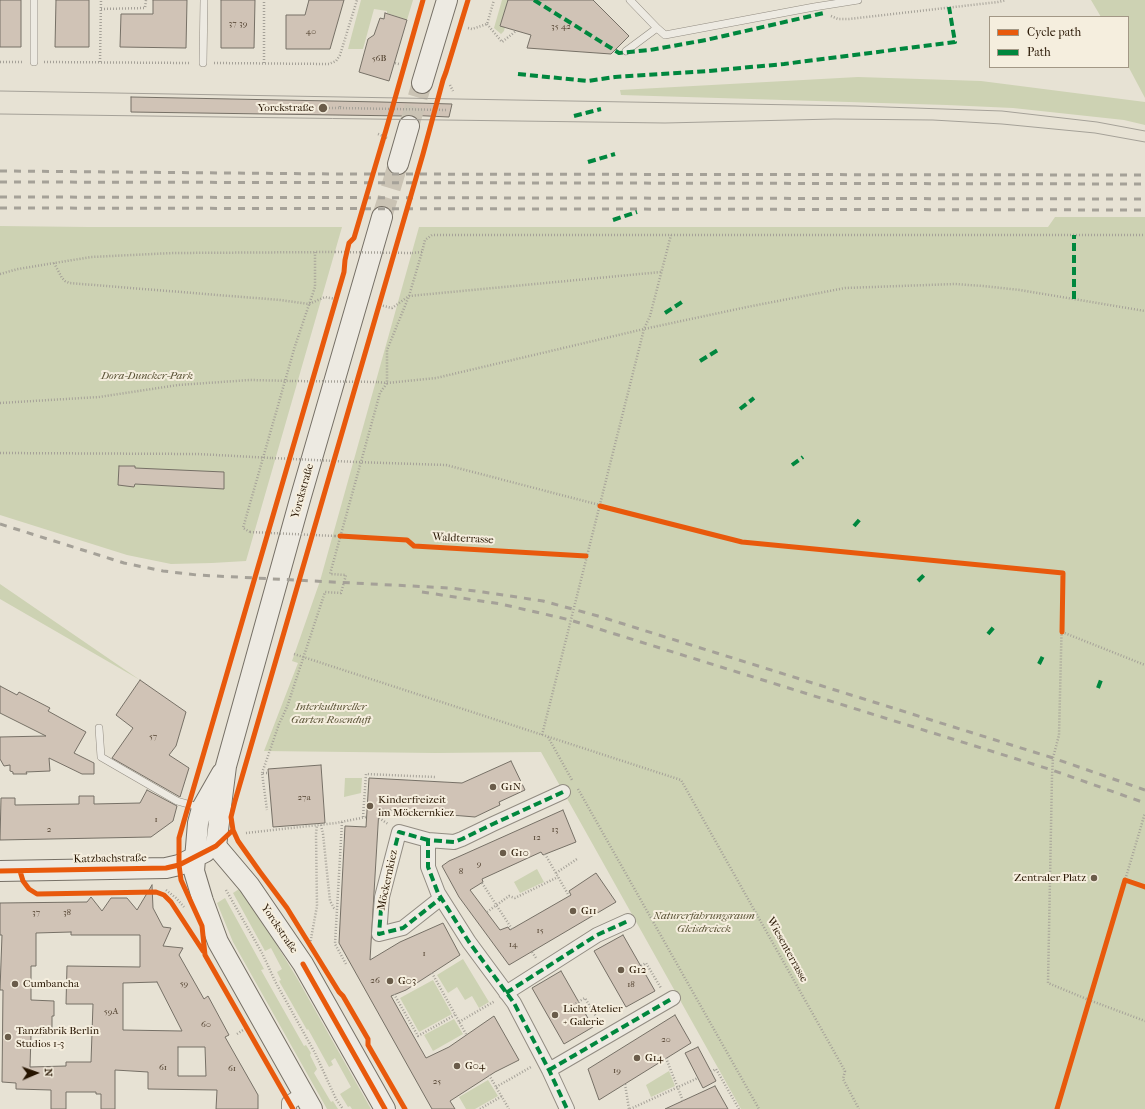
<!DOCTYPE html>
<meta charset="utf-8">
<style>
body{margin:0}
#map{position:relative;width:1145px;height:1109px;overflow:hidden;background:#e7e2d4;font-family:"IM FELL French Canon",serif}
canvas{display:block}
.legend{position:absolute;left:989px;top:16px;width:140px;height:52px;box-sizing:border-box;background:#f5eede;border:1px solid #a29785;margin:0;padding:5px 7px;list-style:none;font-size:12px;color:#261400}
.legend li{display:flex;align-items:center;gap:8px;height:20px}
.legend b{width:20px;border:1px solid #a29785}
.north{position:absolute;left:16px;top:1053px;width:40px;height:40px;-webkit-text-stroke:3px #f5eede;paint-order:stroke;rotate:88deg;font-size:11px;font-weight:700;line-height:16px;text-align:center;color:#261400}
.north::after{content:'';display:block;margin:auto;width:14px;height:18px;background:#261400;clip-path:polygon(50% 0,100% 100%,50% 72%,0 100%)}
</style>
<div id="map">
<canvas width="1145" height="1109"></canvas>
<ul class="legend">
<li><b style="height:5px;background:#e8590c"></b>Cycle path</li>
<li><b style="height:5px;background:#00873e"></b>Path</li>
</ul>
<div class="north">N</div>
</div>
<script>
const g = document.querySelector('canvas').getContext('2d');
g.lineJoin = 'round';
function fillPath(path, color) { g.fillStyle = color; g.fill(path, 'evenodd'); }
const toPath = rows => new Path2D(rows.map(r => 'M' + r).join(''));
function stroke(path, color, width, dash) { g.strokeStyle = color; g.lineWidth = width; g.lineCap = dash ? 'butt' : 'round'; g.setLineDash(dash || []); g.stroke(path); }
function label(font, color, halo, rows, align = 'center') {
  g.font = font + ' "IM FELL French Canon",serif'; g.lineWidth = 4; g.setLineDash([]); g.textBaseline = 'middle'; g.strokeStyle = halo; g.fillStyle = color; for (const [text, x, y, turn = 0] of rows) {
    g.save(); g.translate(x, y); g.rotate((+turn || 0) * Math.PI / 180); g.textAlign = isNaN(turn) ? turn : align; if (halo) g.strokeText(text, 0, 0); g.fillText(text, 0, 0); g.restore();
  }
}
fillPath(toPath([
 [361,0,413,0,407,20,387,13,387,11,374,9,363,49,348,49],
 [502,0,508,0,500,26,505,27,504,31,501,34,494,28],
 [1091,0,1145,0,1145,98,1128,66,1128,17,1101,17],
 [858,77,981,81,1145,102,1145,125,1124,120,1013,108,947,105,621,95,620,90],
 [1055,217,1145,217,1145,1109,741,1109,541,752,435,753,264,751,298,663,292,661,320,581,419,227,1048,227],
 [0,226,88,227,342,227,246,561,212,563,171,564,127,555,0,515],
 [0,584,140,680,0,599],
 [345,778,362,778,361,793,344,797],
 [537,869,544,882,520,893,514,882],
 [239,889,275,942,297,978,371,1109,352,1109,350,1106,348,1107,340,1094,351,1087,335,1058,331,1061,333,1065,329,1067,308,1029,307,1030,279,981,281,980,277,972,282,969,271,948,265,951,233,893],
 [225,898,264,969,261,970,304,1046,306,1045,311,1053,310,1055,317,1069,314,1073,331,1102,333,1101,338,1109,327,1109,233,942,217,903],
 [463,959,489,1002,479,1008,472,996,465,1000,457,987,448,993,437,975],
 [433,980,452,1014,419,1032,400,998],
 [454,1019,463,1034,433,1051,424,1035],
 [669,1071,675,1086,651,1097,646,1085],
 [488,1080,498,1096,475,1109,466,1109,459,1097]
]), '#cdd2b3');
const building = toPath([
 [0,0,21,0,21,47,0,47,0,0],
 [56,0,89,0,89,47,55,47,56,0],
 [153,0,187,0,186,48,120,47,121,14,153,14,153,0],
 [221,0,255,0,254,48,221,48,221,0],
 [309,0,344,0,330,49,286,49,286,15,305,15,309,0],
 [508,0,593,0,629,36,611,54,527,48,531,35,500,26,508,0],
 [385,13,407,20,389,81,359,72,368,39,374,35,380,18,384,19,385,13],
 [131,97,381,102,452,104,449,117,407,115,404,116,131,112,131,97],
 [119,466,135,466,135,468,224,472,224,489,135,484,134,487,118,485,119,466],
 [140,680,186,712,176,746,169,755,189,768,180,797,112,758,133,728,116,715,140,680],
 [0,686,17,695,19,692,50,708,48,711,86,732,74,753,94,763,94,774,82,774,49,758,50,771,26,772,27,774,13,774,13,772,10,771,10,765,4,766,0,759,0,737,46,736,0,713,0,686],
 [511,761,525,790,499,802,500,805,475,817,379,809,370,960,400,942,443,923,460,955,406,990,391,996,410,1030,426,1058,449,1047,494,1016,519,1060,495,1072,450,1101,455,1109,432,1109,339,943,345,826,366,827,369,778,462,783,511,761],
 [321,765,325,823,273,827,268,769,321,765],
 [147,790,177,806,173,821,151,837,0,840,1,798,15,798,15,805,79,804,79,796,94,796,94,804,140,803,147,790],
 [563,810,576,842,543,855,541,852,482,879,483,882,470,890,500,930,508,927,510,930,571,895,569,891,596,873,616,902,509,965,459,897,442,866,449,861,563,810],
 [152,885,153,908,163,927,171,928,163,946,183,948,179,955,204,999,208,996,229,1035,225,1037,258,1095,258,1109,216,1109,217,1090,148,1089,148,1072,115,1070,115,1109,101,1109,101,1094,96,1094,96,1092,66,1092,66,1109,51,1109,51,1090,16,1089,16,1083,2,1082,3,990,0,990,2,935,0,935,0,903,87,902,91,897,102,911,111,898,127,898,137,910,152,885],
 [71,932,71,935,140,935,140,967,67,966,66,1004,93,1004,91,1062,66,1062,66,1066,30,1067,31,1035,52,1035,52,1016,54,1016,54,1001,31,1000,31,966,36,966,36,933,71,932],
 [157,982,182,1031,123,1030,123,983,157,982],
 [178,1047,205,1047,206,1076,178,1076,178,1047],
 [623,935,655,991,626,1007,594,951,623,935],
 [561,971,593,1027,564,1044,532,988,561,971],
 [675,1015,691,1043,599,1100,588,1069,675,1015],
 [698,1047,716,1081,703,1088,685,1053,698,1047],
 [715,1086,728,1109,665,1109,715,1086]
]);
fillPath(building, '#d0c3b6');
stroke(building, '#767066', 1);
stroke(toPath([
 [409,126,422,83],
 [382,217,398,164]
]), '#cac3b4', 20, [20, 10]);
const service = toPath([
 [657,28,665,35,814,7,858,0],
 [626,51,657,28,630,0],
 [34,62,34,0],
 [203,63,204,0],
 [99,728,101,757,177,801,202,808]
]);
const minor = toPath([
 [563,792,493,824,462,839,454,842,428,840,428,867,438,893,469,942,514,1003,549,1070,567,1109],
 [428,840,399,832,382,897,379,934,403,928,441,898],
 [506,993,597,935,628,921],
 [549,1070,673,998],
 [289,1109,289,1103,303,1094]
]);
const secondary = toPath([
 [422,83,447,0],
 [398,164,409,126],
 [382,217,301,496,226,766,216,846,249,885,303,964,385,1109],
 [222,773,202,808,198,823,194,871,203,901,218,942,312,1109],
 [0,871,166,868,179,865,205,852]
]);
stroke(service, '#928c82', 8);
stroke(minor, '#928c82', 16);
stroke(secondary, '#767066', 22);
stroke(toPath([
 [101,9,145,8,146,0],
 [831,16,838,19,849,19,998,2,1006,0],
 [487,24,502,42,516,31],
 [468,28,472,29,487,24,494,0],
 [0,62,23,62],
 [44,62,191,63],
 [100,62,101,0],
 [214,63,329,64,336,61,340,55,357,0],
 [264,63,264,0],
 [395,63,399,64],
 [450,85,453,91],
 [323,108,340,108,340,105],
 [378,134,387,138],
 [412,253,422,252,425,240,432,235,1145,235],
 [54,263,62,278,65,281,69,283,280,300,309,304,325,297,335,299],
 [0,274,18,269,91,257,173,253,335,252],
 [380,305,392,308,409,296,661,272],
 [378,382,387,383,436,378,644,329,747,307,845,288,955,284,983,286,1020,290,1145,311],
 [0,403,99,397,178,385,250,380,292,381],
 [0,453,198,454,272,458],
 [356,462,446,465,742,542,1063,573,1059,735,1053,758,1052,776,1048,983,1089,1000,1145,1021],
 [250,532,243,528,295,346,315,287,315,252],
 [335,536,407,540,414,546,586,556],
 [1062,632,1145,665],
 [294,654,681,780,845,1071,843,1079,859,1109],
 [542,735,644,329,650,316,671,235],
 [548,737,572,780],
 [262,773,279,724,287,707,325,592,341,593,346,575,330,574,380,393,387,383,387,350,409,296,422,252],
 [267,773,262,773,267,810],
 [578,789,759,1109],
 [363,817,366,774,435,777],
 [379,818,388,824],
 [342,822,335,944,346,964],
 [321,825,323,834,330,901,334,908,336,909],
 [246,833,336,823,366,817],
 [545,854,569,896],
 [556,873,577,859],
 [1125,880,1145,887],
 [482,883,512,929],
 [166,890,176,898,184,907],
 [226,890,262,953,276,983,315,1053,336,1099,343,1109],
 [487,912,509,896,515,898,558,877],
 [310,944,317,906,316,834,317,825],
 [532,952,536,958],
 [636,969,646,963,661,988],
 [432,973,466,1034],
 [394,994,418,1036,455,1015],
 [573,1005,585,998,600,1023],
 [459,1022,495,1001],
 [237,1034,246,1028],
 [666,1058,683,1101],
 [711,1072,716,1069,739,1109],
 [489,1075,509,1109],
 [625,1084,629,1109],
 [496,1087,531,1067],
 [480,1109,502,1096],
 [630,1109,698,1078],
 [1057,1109,1145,813]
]), '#a5a198', 2.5, [1, 2]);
stroke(service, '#edeae2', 7);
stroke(minor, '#edeae2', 14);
stroke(secondary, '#edeae2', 20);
stroke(toPath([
 [0,91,856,106,1002,111,1097,122,1145,131],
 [0,114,665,123,834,119,933,120,1002,124,1095,133,1145,142]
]), '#a5a198', 1);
stroke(toPath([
 [0,171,343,174,1145,175],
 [0,182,1145,184],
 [0,197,1145,199],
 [0,208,1145,210],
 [0,524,124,563,163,571,197,575,450,588,483,592,543,601,598,616,1053,758,1145,790],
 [422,592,501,604,570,620,1052,770,1145,803]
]), '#a5a198', 3, [7, 7]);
stroke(toPath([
 [340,108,447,110],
 [335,252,412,253],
 [292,381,378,382],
 [272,458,356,462],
 [250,532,335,536]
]), '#a5a198', 2.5, [1, 2]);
stroke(toPath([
 [534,0,619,53,650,50,706,40,824,13],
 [518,74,588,81,615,77,708,71,784,64,955,42,949,7],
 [574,116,601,109],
 [588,162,615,154],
 [613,220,637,212],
 [1074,299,1074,235],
 [665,313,685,300],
 [700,361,718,350],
 [740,409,754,398],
 [792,465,803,457],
 [854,526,861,518],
 [918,581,924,575],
 [988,634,994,627],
 [1039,664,1043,656],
 [1098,688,1101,680],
 [563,792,493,824,462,839,454,842,428,840,428,867,438,893,469,942,514,1003,549,1070,567,1109],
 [428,840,399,832,382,897,379,934,403,928,441,898],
 [506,993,597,935,628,921],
 [549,1070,673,998]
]), '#00873e', 4, [8, 4]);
stroke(toPath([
 [600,506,742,542,1063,573,1062,632],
 [340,536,407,540,414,546,586,556],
 [0,871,166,868,179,865,216,846,233,830],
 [20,871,23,881,29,889,37,894,156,892,164,895,171,902,203,951],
 [303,964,385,1109],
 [293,1109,205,955,202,926,181,880,179,865,179,838,344,272,345,260,349,243,354,238,386,130,423,0],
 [405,1109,368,1045,368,1039,343,996,339,992,287,908,260,872,238,841,233,830,231,817,235,801,423,154,443,80,446,72,468,0],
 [1057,1109,1125,880,1145,887]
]), '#e8590c', 5);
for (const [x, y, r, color] of [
 [323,108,5,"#6a5c4a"],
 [493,787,4,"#6a5c4a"],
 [370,806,4,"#6a5c4a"],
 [503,853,4,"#6a5c4a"],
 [1094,878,4,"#6a5c4a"],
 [573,911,4,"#6a5c4a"],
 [621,970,4,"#6a5c4a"],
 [390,981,4,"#6a5c4a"],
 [15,984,4,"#6a5c4a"],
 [555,1015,4,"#6a5c4a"],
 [8,1037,4,"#6a5c4a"],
 [637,1058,4,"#6a5c4a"],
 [457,1066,4,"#6a5c4a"]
]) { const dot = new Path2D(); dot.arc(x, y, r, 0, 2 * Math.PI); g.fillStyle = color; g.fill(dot); stroke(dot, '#f5eede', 1.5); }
label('9px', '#50402e', null, [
 ["37-39",238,24],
 ["35-42",561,27],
 ["40",311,32],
 ["56B",379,59],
 ["57",153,737],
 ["27a",304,798],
 ["1",156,820],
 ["2",49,830],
 ["13",555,830],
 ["12",537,838],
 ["9",479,864],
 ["8",461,872],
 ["37",36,913],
 ["38",67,913],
 ["15",540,931],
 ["14",513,945],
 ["1",424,954],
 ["26",375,981],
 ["59",184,984],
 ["18",631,985],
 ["59A",111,1012],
 ["60",206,1025],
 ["20",666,1040],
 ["61",163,1068],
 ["61",232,1069],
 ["19",617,1071],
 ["25",437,1082]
]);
label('11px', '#261400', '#f5eede', [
 ["Yorckstraße",314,108,"right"],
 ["G1N",501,787],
 ["Kinderfreizeit",378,800],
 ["im Möckernkiez",378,813],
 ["G10",511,853],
 ["Zentraler Platz",1086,878,"right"],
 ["G11",581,911],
 ["G12",629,970],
 ["G03",398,981],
 ["Cumbancha",23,984],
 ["Licht Atelier",563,1009],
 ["+ Galerie",563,1022],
 ["Tanzfabrik Berlin",16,1031],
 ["Studios 1-3",16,1044],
 ["G14",645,1058],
 ["G04",465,1066]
], 'left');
label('italic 11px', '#595235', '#f5eede', [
 ["Dora-Duncker-Park",147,376],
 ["Interkultureller",331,707],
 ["Garten Rosenduft",331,720],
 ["Naturerfahrungsraum",704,916],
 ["Gleisdreieck",704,929]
]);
label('11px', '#261400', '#f5eede', [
 ["Yorckstraße",303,491,-74],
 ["Waldterrasse",463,539,3],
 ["Katzbachstraße",110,859,-1],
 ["Möckernkiez",388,880,-78],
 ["Yorckstraße",279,929,56],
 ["Wiesenterrasse",787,950,61]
]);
</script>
